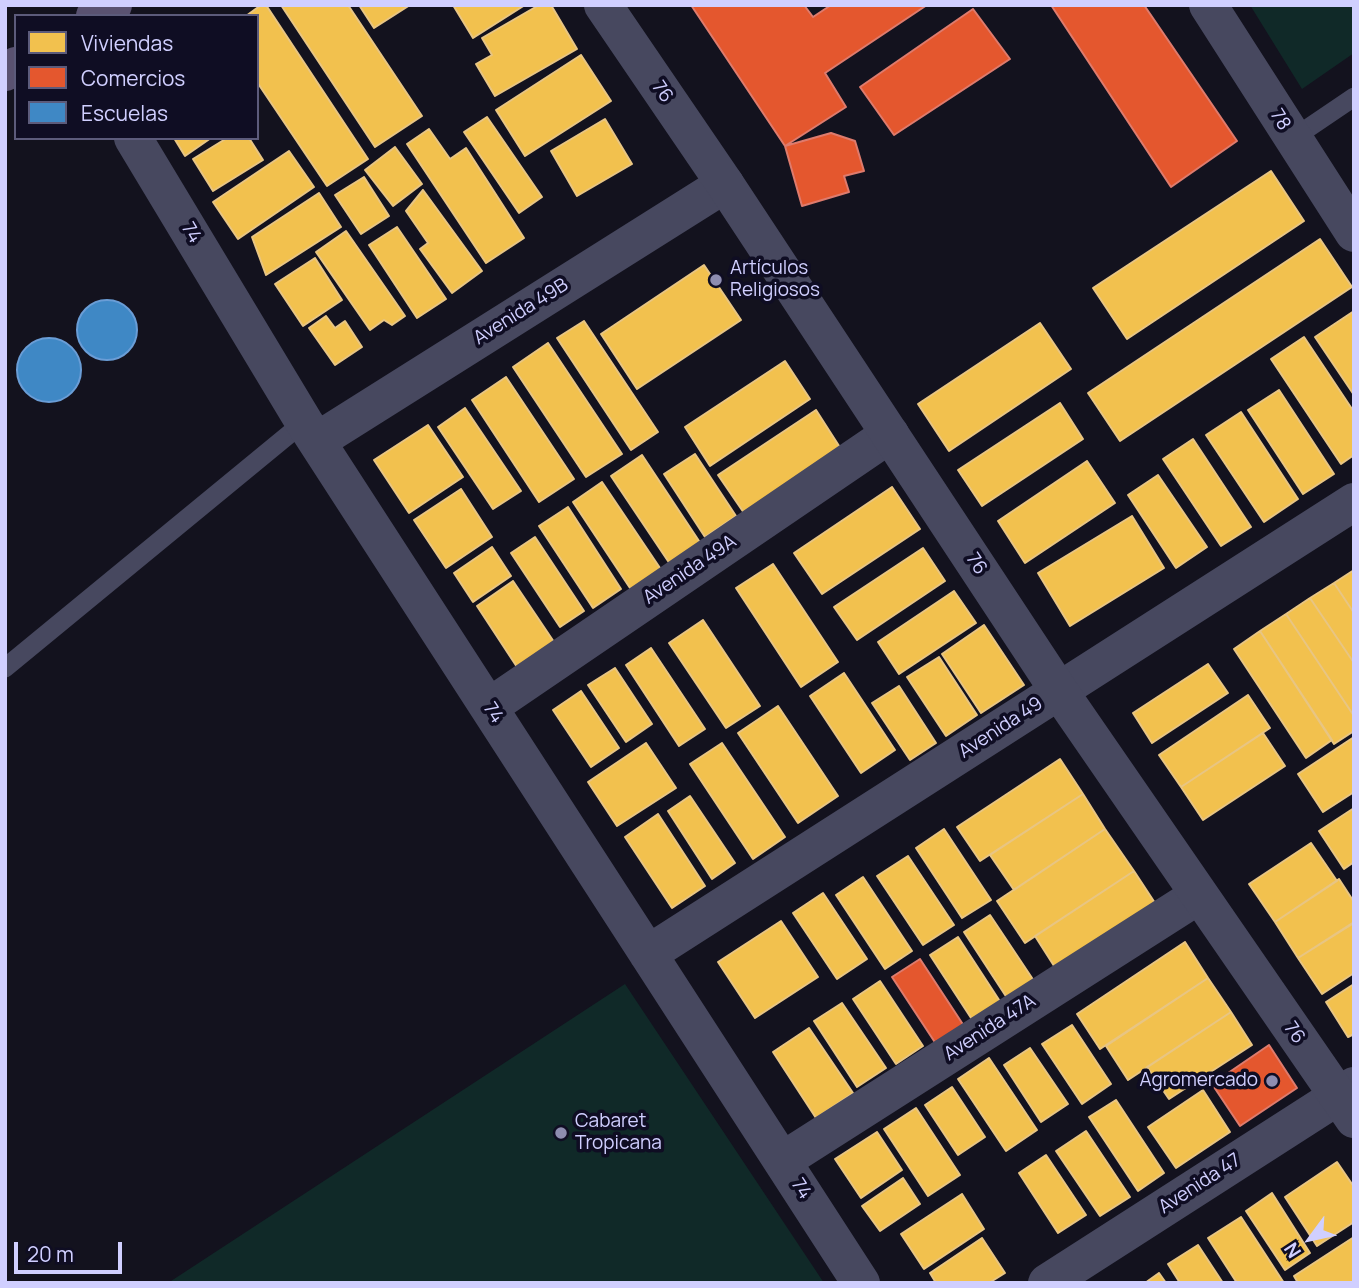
<!DOCTYPE html>
<meta charset="utf-8">
<style>
body{margin:0}
#map{position:relative;width:1359px;height:1288px;overflow:hidden;background:#13121e;font-family:Manrope,sans-serif}
canvas{display:block}
.frame{position:absolute;inset:0;border:7px solid #d0cfff;pointer-events:none}
.legend{position:absolute;left:14px;top:14px;width:245px;height:126px;box-sizing:border-box;background:#0f0d23;border:2px solid #5c5b7b;margin:0;padding:9px 12px;list-style:none;font-size:21px;color:#d0cfff}
.legend li{display:flex;align-items:center;gap:14px;height:35px}
.legend b{width:35px;border:2px solid #5c5b7b}
.north{position:absolute;left:1275px;top:1204px;width:70px;height:70px;-webkit-text-stroke:5px #0f0d23;paint-order:stroke;rotate:237deg;font-size:19px;font-weight:700;line-height:28px;text-align:center;color:#d0cfff}
.north::after{content:'';display:block;margin:auto;width:24px;height:32px;background:#d0cfff;clip-path:polygon(50% 0,100% 100%,50% 72%,0 100%)}
.scale{position:absolute;left:14px;top:1242px;width:108px;height:32px;box-sizing:border-box;border:4px solid #d0cfff;border-top:0;padding-left:9px;font-size:21px;line-height:24px;white-space:nowrap;color:#d0cfff;-webkit-text-stroke:5px #0f0d23;paint-order:stroke}
</style>
<div id="map">
<canvas width="1359" height="1288"></canvas>
<div class="frame"></div>
<ul class="legend">
<li><b style="height:19px;background:#f2c14e"></b>Viviendas</li>
<li><b style="height:19px;background:#e4572e"></b>Comercios</li>
<li><b style="height:19px;background:#3f88c5"></b>Escuelas</li>
</ul>
<div class="north">N</div>
<div class="scale">20 m</div>
</div>
<script>
const g = document.querySelector('canvas').getContext('2d');
g.lineJoin = 'round';
function fillPath(path, color) { g.fillStyle = color; g.fill(path, 'evenodd'); }
const toPath = rows => new Path2D(rows.map(r => 'M' + r).join(''));
function stroke(path, color, width, dash) { g.strokeStyle = color; g.lineWidth = width; g.lineCap = dash ? 'butt' : 'round'; g.setLineDash(dash || []); g.stroke(path); }
function label(font, color, halo, rows, align = 'center') {
  g.font = font + ' Manrope,sans-serif'; g.lineWidth = 7; g.setLineDash([]); g.textBaseline = 'middle'; g.strokeStyle = halo; g.fillStyle = color; for (const [text, x, y, turn = 0] of rows) {
    g.save(); g.translate(x, y); g.rotate((+turn || 0) * Math.PI / 180); g.textAlign = isNaN(turn) ? turn : align; if (halo) g.strokeText(text, 0, 0); g.fillText(text, 0, 0); g.restore();
  }
}
fillPath(toPath([
 [1250,5,1354,5,1354,53,1302,89],
 [625,984,824,1283,168,1283]
]), '#102928');
const homes = toPath([
 [261,5,266,5,368,159,327,186,257,82,257,16,246,16,261,5],
 [281,5,348,5,422,116,375,147,281,5],
 [359,5,410,5,374,28,359,5],
 [453,5,525,5,473,38,453,5],
 [539,5,551,5,577,49,495,96,476,64,492,55,482,38,539,5],
 [581,55,611,101,525,156,496,110,581,55],
 [487,117,542,197,519,213,464,132,487,117],
 [605,119,632,164,577,196,551,151,605,119],
 [429,129,450,159,466,148,524,238,486,263,407,144,429,129],
 [174,138,211,138,185,156,174,138],
 [227,138,249,138,263,160,213,191,193,159,227,138],
 [395,147,422,184,393,206,365,170,395,147],
 [289,151,314,187,238,239,213,202,289,151],
 [1271,171,1304,221,1127,339,1093,288,1271,171],
 [364,177,389,216,361,234,335,195,364,177],
 [423,190,482,271,452,293,420,249,428,243,406,211,423,190],
 [319,193,341,227,266,275,252,237,319,193],
 [397,227,446,299,417,318,369,245,397,227],
 [346,231,405,316,392,325,384,320,370,330,316,252,346,231],
 [1320,239,1352,287,1120,441,1088,393,1320,239],
 [315,258,342,300,303,326,275,284,315,258],
 [704,265,741,320,637,389,601,334,704,265],
 [1354,311,1354,395,1315,337,1354,311],
 [326,316,335,328,345,321,362,347,335,365,309,328,326,316],
 [584,321,658,432,631,450,557,338,584,321],
 [1040,323,1071,369,949,451,918,404,1040,323],
 [1304,337,1354,412,1354,455,1341,464,1271,359,1304,337],
 [548,343,622,454,586,477,513,367,548,343],
 [785,361,810,399,710,466,685,427,785,361],
 [506,377,574,479,539,502,472,400,506,377],
 [1279,390,1334,474,1303,494,1248,410,1279,390],
 [1060,403,1083,439,982,506,958,470,1060,403],
 [465,408,521,491,493,509,438,427,465,408],
 [816,410,841,449,744,513,718,475,816,410],
 [1241,412,1298,499,1264,522,1206,435,1241,412],
 [428,425,463,477,409,513,374,460,428,425],
 [1193,439,1251,527,1221,546,1163,459,1193,439],
 [695,454,736,516,705,537,664,474,695,454],
 [642,455,703,547,672,567,611,476,642,455],
 [1087,461,1115,503,1025,563,998,521,1087,461],
 [1158,475,1207,547,1176,568,1128,495,1158,475],
 [602,482,662,571,632,591,573,502,602,482],
 [892,487,920,529,822,594,794,553,892,487],
 [461,489,492,537,446,568,414,520,461,489],
 [568,507,621,589,593,608,539,526,568,507],
 [1132,516,1164,568,1070,626,1038,573,1132,516],
 [535,537,584,611,560,627,511,553,535,537],
 [492,547,511,576,473,602,454,573,492,547],
 [923,548,945,581,857,640,834,607,923,548],
 [773,564,838,662,801,687,736,588,773,564],
 [1354,570,1354,613,1334,583,1354,570],
 [513,581,554,642,517,667,477,606,513,581],
 [1334,583,1354,613,1354,663,1310,598,1334,583],
 [954,591,976,623,899,674,878,642,954,591],
 [1310,598,1354,663,1354,716,1286,614,1310,598],
 [1286,614,1354,716,1354,731,1334,744,1260,631,1286,614],
 [703,620,760,706,726,728,669,643,703,620],
 [984,625,1024,685,981,713,942,654,984,625],
 [1260,631,1332,740,1306,758,1234,649,1260,631],
 [651,648,705,729,679,746,626,665,651,648],
 [939,657,977,715,946,736,907,677,939,657],
 [1208,664,1228,693,1152,743,1133,713,1208,664],
 [615,668,652,724,626,742,588,685,615,668],
 [844,673,895,750,861,773,810,696,844,673],
 [899,686,936,743,910,760,872,703,899,686],
 [581,691,619,748,591,767,553,710,581,691],
 [1248,695,1270,728,1181,787,1159,755,1248,695],
 [778,706,838,796,798,823,738,733,778,706],
 [1263,733,1285,766,1203,820,1181,787,1263,733],
 [1354,737,1354,792,1323,812,1298,774,1354,737],
 [646,743,676,788,617,826,588,782,646,743],
 [722,743,785,837,753,859,690,764,722,743],
 [1060,759,1083,794,980,861,957,827,1060,759],
 [1083,794,1105,829,1014,890,990,855,1083,794],
 [690,796,735,863,712,879,668,811,690,796],
 [1354,808,1354,862,1344,869,1319,831,1354,808],
 [658,814,705,886,672,908,625,837,658,814],
 [944,829,991,900,962,918,916,848,944,829],
 [1105,829,1134,871,1025,943,997,901,1105,829],
 [1311,843,1337,881,1275,922,1249,884,1311,843],
 [908,856,954,925,923,945,877,876,908,856],
 [1134,871,1155,903,1056,969,1035,936,1134,871],
 [863,877,912,951,885,969,836,895,863,877],
 [1339,879,1354,902,1354,922,1298,958,1275,922,1339,879],
 [823,893,867,959,837,979,793,913,823,893],
 [990,915,1038,987,1011,1004,964,932,990,915],
 [781,921,818,977,755,1018,718,962,781,921],
 [1354,923,1354,973,1322,994,1298,958,1354,923],
 [958,937,1003,1006,975,1024,930,955,958,937],
 [1185,942,1208,978,1100,1049,1077,1014,1185,942],
 [1208,978,1231,1012,1128,1080,1106,1046,1208,978],
 [880,981,923,1046,896,1064,853,999,880,981],
 [1354,984,1354,1034,1348,1037,1326,1002,1354,984],
 [842,1003,886,1068,857,1087,814,1021,842,1003],
 [1231,1012,1252,1045,1169,1099,1147,1067,1231,1012],
 [1072,1025,1111,1084,1082,1104,1042,1044,1072,1025],
 [809,1028,853,1093,816,1118,773,1052,809,1028],
 [1030,1048,1068,1104,1041,1122,1004,1065,1030,1048],
 [989,1058,1037,1130,1006,1151,958,1079,989,1058],
 [952,1087,985,1137,958,1155,925,1105,952,1087],
 [1203,1090,1230,1132,1176,1168,1148,1127,1203,1090],
 [1116,1100,1164,1173,1138,1191,1089,1117,1116,1100],
 [916,1108,960,1175,928,1196,884,1129,916,1108],
 [1086,1131,1130,1197,1100,1216,1056,1151,1086,1131],
 [877,1132,902,1170,861,1198,835,1159,877,1132],
 [1046,1155,1086,1215,1058,1233,1019,1173,1046,1155],
 [1337,1162,1354,1187,1354,1222,1317,1246,1285,1197,1337,1162],
 [903,1178,920,1204,880,1231,862,1206,903,1178],
 [1272,1193,1310,1253,1285,1270,1246,1211,1272,1193],
 [962,1194,984,1229,924,1269,901,1234,962,1194],
 [1241,1217,1284,1283,1237,1283,1208,1238,1241,1217],
 [1354,1237,1354,1283,1298,1283,1294,1276,1354,1237],
 [982,1238,1005,1273,989,1283,936,1283,930,1273,982,1238],
 [1198,1245,1223,1283,1180,1283,1168,1264,1198,1245],
 [1159,1273,1166,1283,1145,1283,1159,1273]
]);
fillPath(homes, '#f2c14e');
stroke(homes, '#e8c583', 2);
const shops = toPath([
 [691,5,804,5,813,17,831,5,927,5,825,73,846,107,785,146,691,5],
 [1051,5,1144,5,1237,141,1171,187,1051,5],
 [973,9,1010,59,894,135,860,87,973,9],
 [831,133,855,141,864,171,844,176,849,192,802,206,785,146,831,133],
 [920,959,966,1029,938,1047,892,977,920,959],
 [1269,1045,1297,1088,1240,1126,1212,1084,1269,1045]
]);
fillPath(shops, '#e4572e');
stroke(shops, '#de7b6d', 2);
const schools = toPath([
 '77 330a30 30 0 1 1 60 0a30 30 0 1 1-60 0Z',
 '17 370a32 32 0 1 1 64 0a32 32 0 1 1-64 0Z'
]);
fillPath(schools, '#3f88c5');
stroke(schools, '#6a9dd6', 2);
stroke(toPath([
 [1292,139,1354,97],
 [5,668,304,422]
]), '#47485f', 19);
stroke(toPath([
 [1208,5,1354,233],
 [133,138,304,422,861,1283],
 [317,441,725,184],
 [489,707,890,434],
 [648,954,1354,502],
 [782,1161,1199,895],
 [1047,1283,1354,1086]
]), '#47485f', 38);
stroke(toPath([
 [603,5,725,184,1059,691,1354,1119]
]), '#47485f', 38);
stroke(toPath([
 [95,16,113,5],
 [5,72,16,66]
]), '#5a5271', 38);
for (const [x, y, r, color] of [
 [716,280,7,"#8e8db0"],
 [1272,1081,7,"#8e8db0"],
 [561,1133,7,"#8e8db0"]
]) { const dot = new Path2D(); dot.arc(x, y, r, 0, 2 * Math.PI); g.fillStyle = color; g.fill(dot); stroke(dot, '#0f0d23', 2.5); }
label('19px', '#d0cfff', '#0f0d23', [
 ["76",662,92,56],
 ["78",1280,120,58],
 ["74",191,233,59],
 ["Avenida 49B",521,312,-32],
 ["76",976,564,57],
 ["Avenida 49A",690,570,-34],
 ["74",493,713,57],
 ["Avenida 49",1001,728,-33],
 ["Avenida 47A",990,1028,-33],
 ["76",1294,1033,55],
 ["Avenida 47",1200,1184,-33],
 ["74",801,1189,57]
]);
label('19px', '#d0cfff', '#0f0d23', [
 ["Artículos",730,269],
 ["Religiosos",730,291],
 ["Agromercado",1258,1081,"right"],
 ["Cabaret",575,1122],
 ["Tropicana",575,1144]
], 'left');
</script>
